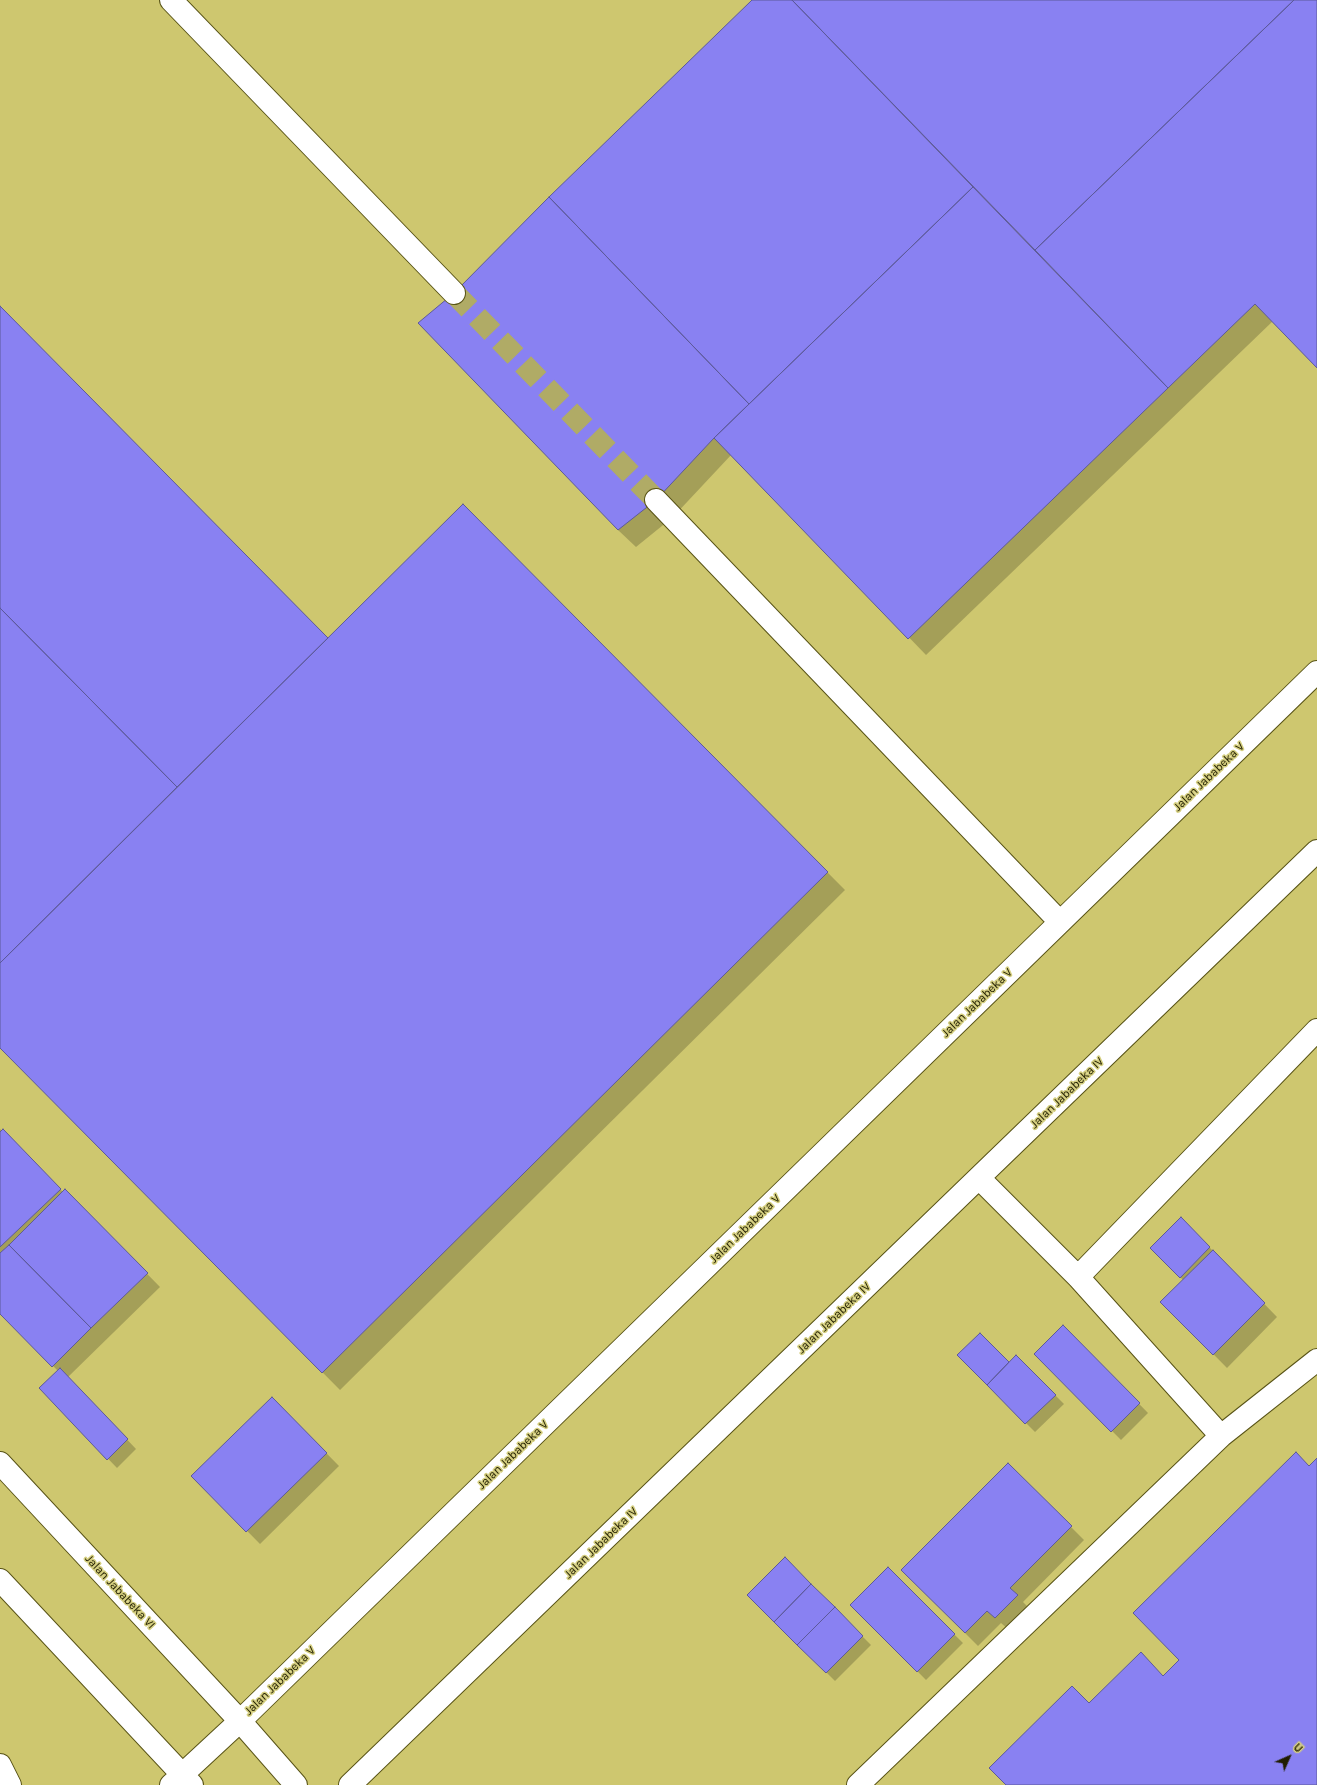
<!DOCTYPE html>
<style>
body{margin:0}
#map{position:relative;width:1317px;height:1785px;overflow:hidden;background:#d4ce7f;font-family:Karla,sans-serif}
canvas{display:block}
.north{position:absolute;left:1269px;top:1737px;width:40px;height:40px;-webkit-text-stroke:3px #d4ce7f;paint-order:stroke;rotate:45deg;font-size:11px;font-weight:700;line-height:16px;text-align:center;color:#201d00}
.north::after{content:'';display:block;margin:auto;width:14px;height:18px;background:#201d00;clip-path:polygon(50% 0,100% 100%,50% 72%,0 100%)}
</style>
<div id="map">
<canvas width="1317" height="1785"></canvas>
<div class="north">U</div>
</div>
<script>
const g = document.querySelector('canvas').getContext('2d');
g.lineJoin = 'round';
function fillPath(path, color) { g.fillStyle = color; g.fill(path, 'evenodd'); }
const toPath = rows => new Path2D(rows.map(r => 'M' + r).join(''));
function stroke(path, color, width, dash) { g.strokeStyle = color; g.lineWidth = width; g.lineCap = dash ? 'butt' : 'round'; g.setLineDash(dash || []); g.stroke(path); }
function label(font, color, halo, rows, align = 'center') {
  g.font = font + ' Karla,sans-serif'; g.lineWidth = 3; g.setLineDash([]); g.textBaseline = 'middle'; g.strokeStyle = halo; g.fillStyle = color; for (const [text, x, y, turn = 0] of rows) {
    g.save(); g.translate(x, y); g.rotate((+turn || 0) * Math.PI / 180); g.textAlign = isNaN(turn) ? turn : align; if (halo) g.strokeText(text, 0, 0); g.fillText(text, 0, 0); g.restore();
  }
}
fillPath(toPath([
 [0,0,1317,0,1317,1785,0,1785]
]), '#cec76f');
fillPath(toPath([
 [754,0,1317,0,1317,367,1273,321,926,655,732,454,673,517,636,547,618,530,455,294],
 [0,307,329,639,463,506,845,890,340,1390,0,1047],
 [0,1129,63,1192,65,1190,160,1287,68,1377,136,1449,117,1468,40,1388,58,1371,0,1312],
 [1181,1218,1277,1317,1227,1368,1162,1302,1184,1281,1151,1248],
 [1063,1326,1148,1413,1121,1440,1036,1354],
 [980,1334,1009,1363,1016,1356,1064,1404,1035,1432,958,1355],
 [272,1398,339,1466,260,1544,193,1476],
 [1008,1464,1084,1540,1023,1602,1030,1609,1009,1630,1001,1623,978,1646,902,1570],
 [785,1559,871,1645,835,1681,749,1595],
 [888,1569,963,1643,926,1680,852,1605]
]), '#0003');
const building = toPath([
 [752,0,792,0,973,187,749,404,549,197,752,0],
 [792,0,1294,0,1035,250,792,0],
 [1294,0,1317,0,1317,368,1255,304,1168,388,1035,250,1294,0],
 [973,187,1168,388,908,639,714,438,973,187],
 [549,197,749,404,714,438,656,500,618,530,418,323,454,293,549,197],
 [0,306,328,638,177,787,0,608,0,306],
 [463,504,828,872,322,1373,0,1048,0,963,463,504],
 [0,608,177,787,0,963,0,608],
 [3,1129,61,1189,0,1247,0,1132,3,1129],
 [65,1189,148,1273,91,1328,9,1245,65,1189],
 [1181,1217,1210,1247,1180,1278,1150,1248,1181,1217],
 [9,1245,91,1328,52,1367,0,1314,0,1253,9,1245],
 [1213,1250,1265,1303,1213,1355,1160,1302,1213,1250],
 [1063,1325,1140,1403,1111,1432,1034,1354,1063,1325],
 [980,1333,1009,1362,987,1385,957,1355,980,1333],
 [1016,1355,1056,1395,1025,1424,987,1385,1016,1355],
 [60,1368,128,1439,107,1460,39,1388,60,1368],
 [272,1397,327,1453,246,1532,191,1476,272,1397],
 [1296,1452,1309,1466,1317,1458,1317,1785,1006,1785,989,1768,1072,1686,1089,1703,1141,1652,1163,1676,1179,1660,1133,1613,1296,1452],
 [1008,1463,1072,1526,1010,1588,1018,1595,995,1618,987,1611,965,1633,901,1570,1008,1463],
 [785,1557,811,1584,774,1622,747,1595,785,1557],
 [888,1567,955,1634,917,1672,850,1605,888,1567],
 [811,1584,835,1607,797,1645,774,1622,811,1584],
 [835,1607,863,1636,826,1673,797,1645,835,1607]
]);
fillPath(building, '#8981f2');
stroke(building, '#5d5a9a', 1);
stroke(toPath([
 [454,293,656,500]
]), '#b0ab66', 22, [22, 11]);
const minor = toPath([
 [171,0,454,293],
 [656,500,1060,922],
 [1078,1277,1317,1030],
 [1221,1436,1317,1360],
 [0,1463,240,1721,296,1785],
 [0,1580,192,1785],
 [0,1765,10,1785],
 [171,1785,240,1721,1317,672],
 [350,1785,1317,851],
 [858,1785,1221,1436,1078,1277,979,1178]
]);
stroke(minor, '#585316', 24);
stroke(minor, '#fff', 22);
label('12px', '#201d00', '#d4ce7f', [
 ["Jalan Jababeka V",1209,777,-44],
 ["Jalan Jababeka V",977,1003,-44],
 ["Jalan Jababeka IV",1067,1093,-44],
 ["Jalan Jababeka V",745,1229,-44],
 ["Jalan Jababeka IV",834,1318,-44],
 ["Jalan Jababeka V",513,1455,-44],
 ["Jalan Jababeka IV",601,1543,-44],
 ["Jalan Jababeka VI",120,1592,47],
 ["Jalan Jababeka V",280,1681,-44]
]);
</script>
